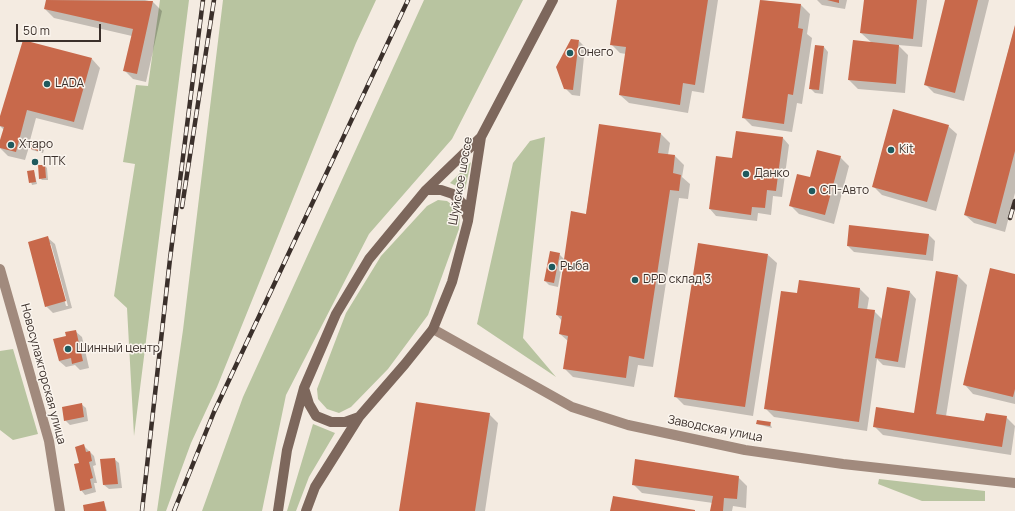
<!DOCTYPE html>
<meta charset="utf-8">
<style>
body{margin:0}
#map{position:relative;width:1015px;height:511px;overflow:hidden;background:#f4ebe1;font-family:Manrope,sans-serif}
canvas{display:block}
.scale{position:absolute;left:16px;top:24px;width:85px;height:18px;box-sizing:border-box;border:2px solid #3b302b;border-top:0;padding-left:5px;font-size:12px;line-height:14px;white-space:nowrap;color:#3b302b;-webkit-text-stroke:3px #fbf5ee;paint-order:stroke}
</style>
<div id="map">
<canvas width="1015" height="511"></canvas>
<div class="scale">50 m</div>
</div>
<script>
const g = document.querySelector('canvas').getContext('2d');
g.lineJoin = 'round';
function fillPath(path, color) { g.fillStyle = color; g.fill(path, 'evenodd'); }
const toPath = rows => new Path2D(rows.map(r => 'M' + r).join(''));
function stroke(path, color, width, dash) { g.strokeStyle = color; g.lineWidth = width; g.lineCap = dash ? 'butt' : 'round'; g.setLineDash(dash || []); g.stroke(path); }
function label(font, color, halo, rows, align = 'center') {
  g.font = font + ' Manrope,sans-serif'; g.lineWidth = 3; g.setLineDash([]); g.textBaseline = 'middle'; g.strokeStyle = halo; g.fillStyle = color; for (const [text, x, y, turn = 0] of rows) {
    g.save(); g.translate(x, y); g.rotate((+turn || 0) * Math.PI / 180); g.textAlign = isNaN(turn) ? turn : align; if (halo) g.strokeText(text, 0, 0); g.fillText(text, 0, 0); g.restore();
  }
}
fillPath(toPath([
 [160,0,189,0,134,436,127,308,114,296,135,164,123,162,136,85,148,86],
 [223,0,376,0,356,43,217,387,191,443,166,511,157,511,183,330],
 [424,0,523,0,452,139,369,234,286,395,262,511,202,511,243,397],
 [545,137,523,338,556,377,477,324,513,163,530,141],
 [471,162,465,190,450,183],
 [438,200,447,201,455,207,460,215,459,229,428,315,388,369,351,407,339,413,327,409,318,399,317,389,346,313,381,256,427,206],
 [13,349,38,434,13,440,0,430,0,351],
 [313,424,335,433,309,477,296,511,287,511],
 [879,479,985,491,985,501,922,501,878,484]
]), '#b8c4a0');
fillPath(toPath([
 [47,0,145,0,153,2,162,11,146,82,133,79,125,71,132,36,54,18,45,9],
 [618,0,718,0,704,93,692,91,688,113,629,103,620,95,626,54,620,53,611,44],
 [761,0,801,5,810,14,807,34,812,38,802,104,797,103,792,132,752,126,744,118],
 [817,0,847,0,845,9,822,5],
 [865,0,927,0,922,47,898,45,908,55,905,93,858,89,849,80,872,43,861,33],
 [946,0,989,0,964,101,934,93,925,84],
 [1015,26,1015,193,1005,232,974,223,965,215],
 [579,41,585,47,580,96,572,95,565,88],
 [816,46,824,47,828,52,823,94,815,93,810,88],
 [92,59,100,68,83,130,36,118,29,144,42,148,44,150,43,153,32,150,29,147,25,160,8,156,0,148,4,130,0,126,0,119],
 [600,125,661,134,670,143,668,155,675,156,684,165,682,177,690,184,688,199,679,198,653,367,638,365,634,387,573,377,564,368,568,341,560,334,562,321,557,315,564,266,562,266,558,287,549,285,545,281,559,254,565,260,586,215],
 [948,126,957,134,936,211,882,195,873,186],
 [783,138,789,145,782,197,773,196,771,215,758,213,757,221,716,216,710,209,733,160],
 [840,157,849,166,834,224,799,214,790,205,811,178],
 [45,166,47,168,48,180,42,180,40,178],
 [34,171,37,184,32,185,28,172],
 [928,234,935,241,933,261,854,252,848,246],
 [48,238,55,244,72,308,53,313,46,306],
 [49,244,51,244,68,306,66,306],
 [768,255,777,263,753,416,684,405,675,396],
 [1015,275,1015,404,973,394,965,385],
 [958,276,967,285,946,416,985,423,1006,417,1015,426,1011,455,883,435,874,426,915,414],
 [800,281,860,289,869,298,867,310,874,311,882,319,910,292,916,299,905,368,883,365,877,359,867,431,774,417,766,409,798,294],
 [75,331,82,337,89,368,80,370,75,365,66,367,59,361,67,337],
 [81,404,86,408,88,421,70,425,65,420],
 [489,414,498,423,485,511,400,511],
 [770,423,772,428,757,424],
 [84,446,94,456,96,465,93,466,97,483,94,483,96,492,85,495,81,490,80,464],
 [114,459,119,463,122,488,109,489,104,485,101,460],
 [738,477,747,486,746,508,733,506,732,511,711,511,713,503,642,493,633,484],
 [104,502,107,511,85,511]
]), '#0003');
fillPath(toPath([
 [46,0,153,1,137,74,123,71,133,29,44,9],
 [617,0,708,0,695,85,683,83,680,105,619,95,626,47,610,45],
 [760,0,801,4,798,28,803,29,793,95,788,94,784,124,742,118],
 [827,0,839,0,839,3],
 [864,0,917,0,913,39,860,33],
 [945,0,978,0,955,93,924,85],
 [1015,25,1015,151,996,224,964,215],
 [571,39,579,40,573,90,564,89,556,67],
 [23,40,92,58,74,122,27,110,16,152,0,148,0,140,4,127,0,126,0,116],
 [853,40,899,45,896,84,848,80],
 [815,45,824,46,819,90,809,89],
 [893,109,949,125,927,202,872,187],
 [599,124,661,133,658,153,675,155,673,173,681,175,679,191,670,190,644,359,629,356,626,378,563,369,568,336,559,334,562,316,556,315,571,211,586,214],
 [736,131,783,137,776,191,767,190,765,208,752,207,751,215,709,209,716,156,732,158],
 [30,143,43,147,41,152,29,148],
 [817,150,841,156,825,215,789,206,797,174,810,177],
 [38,165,45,165,46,178,39,179],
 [34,170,36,182,29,183,27,171],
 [849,225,929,234,926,255,847,246],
 [48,236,66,301,45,307,28,242],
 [698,243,768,254,745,407,674,397],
 [550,251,560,253,554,283,544,281],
 [990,268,1015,274,1015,389,1013,397,963,385],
 [936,271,958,275,936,414,984,421,986,413,1007,416,1002,447,873,427,876,407,914,413],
 [799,280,860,288,858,308,875,310,859,422,764,409,781,291,797,293],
 [887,287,910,291,898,362,875,358],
 [76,330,83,361,72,364,71,358,59,361,53,339,66,336,65,332],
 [416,402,490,413,475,511,399,511],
 [82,403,84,417,64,421,62,407],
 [757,420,771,422,770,426,756,424],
 [84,444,86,452,90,451,92,461,89,462,93,478,90,479,92,488,80,491,74,464,79,463,75,447],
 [115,458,118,484,103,485,100,459],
 [635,459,739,476,737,499,724,498,723,511,710,511,713,496,632,485],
 [613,496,695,510,695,511,610,511],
 [104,501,106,511,84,511,83,505]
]), '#c8694b');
stroke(toPath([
 [0,269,49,441,60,511],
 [433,329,572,407,628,425,745,450,843,464,1015,483]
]), '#a18a7d', 10);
stroke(toPath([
 [426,190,441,190,453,194,463,204,468,219],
 [304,388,309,404,316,416,331,422,345,422,359,417],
 [278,511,287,450,304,388,336,314,369,259,426,190,481,137],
 [306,511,315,487,359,417,405,364,433,329,452,282,468,221,481,137,553,0]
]), '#7d675c', 10);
const rail = toPath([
 [182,207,214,0],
 [1010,218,1015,201],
 [142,511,170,259,203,0],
 [174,511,214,412,408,0]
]);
stroke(rail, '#3b302b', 4.5);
stroke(rail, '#fbf5ee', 3, [9]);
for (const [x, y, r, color] of [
 [570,53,4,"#1f5a5e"],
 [47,84,4,"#1f5a5e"],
 [11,145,4,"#1f5a5e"],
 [891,150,4,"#1f5a5e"],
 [35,162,4,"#1f5a5e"],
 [746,174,4,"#1f5a5e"],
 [812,191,4,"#1f5a5e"],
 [552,267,4,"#1f5a5e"],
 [635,280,4,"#1f5a5e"],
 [68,349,4,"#1f5a5e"]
]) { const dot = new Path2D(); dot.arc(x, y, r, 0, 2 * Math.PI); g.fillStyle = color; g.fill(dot); stroke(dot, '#fbf5ee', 1.5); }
label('12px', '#3b302b', '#fbf5ee', [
 ["Онего",578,53],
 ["LADA",55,84],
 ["Хтаро",19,145],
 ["Kit",899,150],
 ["ПТК",43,162],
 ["Данко",754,174],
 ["СП-Авто",820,191],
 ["Рыба",560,267],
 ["DPD склад 3",643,280],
 ["Шинный центр",76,349]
], 'left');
label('12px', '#3b302b', '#fbf5ee', [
 ["Шуйское шоссе",461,181,-80],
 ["Новосулажгорская улица",43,374,75],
 ["Заводская улица",715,429,11]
]);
</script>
